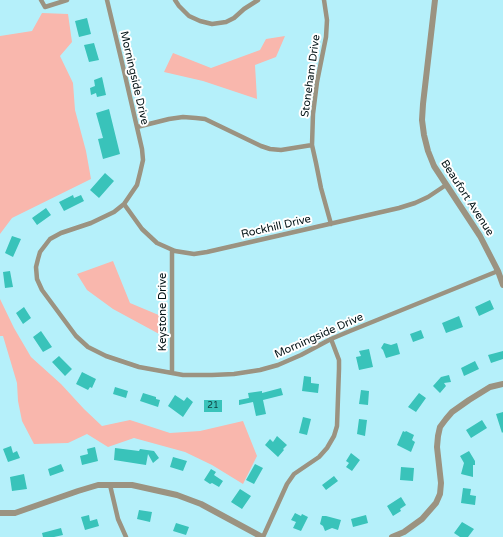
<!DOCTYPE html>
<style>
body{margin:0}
canvas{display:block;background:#b5f0fa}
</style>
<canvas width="503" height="537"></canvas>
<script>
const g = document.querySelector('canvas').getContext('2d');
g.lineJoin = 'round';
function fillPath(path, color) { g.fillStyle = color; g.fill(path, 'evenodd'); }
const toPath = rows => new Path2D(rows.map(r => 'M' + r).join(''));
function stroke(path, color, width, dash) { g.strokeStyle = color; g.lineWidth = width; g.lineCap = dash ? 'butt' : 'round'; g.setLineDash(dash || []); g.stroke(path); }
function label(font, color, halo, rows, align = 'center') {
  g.font = font + ' "Varela Round",sans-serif'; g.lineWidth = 4; g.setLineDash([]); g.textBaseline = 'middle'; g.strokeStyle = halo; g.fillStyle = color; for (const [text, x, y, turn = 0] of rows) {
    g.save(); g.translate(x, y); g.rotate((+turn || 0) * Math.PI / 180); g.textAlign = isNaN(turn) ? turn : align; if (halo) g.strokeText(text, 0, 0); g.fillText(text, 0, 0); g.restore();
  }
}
fillPath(toPath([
 [42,13,68,14,72,42,60,56,73,83,75,110,86,151,91,179,12,218,0,234,0,36,32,31],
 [285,36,276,57,255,65,257,99,203,81,164,72,173,53,211,68,260,50,266,39],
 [113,261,130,303,161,316,161,335,113,309,87,290,77,274],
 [0,299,14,328,31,357,61,384,84,409,102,426,130,420,170,433,200,431,243,421,257,456,243,484,212,465,185,452,134,438,108,447,87,434,68,443,34,444,22,421,18,401,17,383,3,336,0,336]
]), '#f9b7ad');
fillPath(toPath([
 [87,18,91,34,79,37,75,21],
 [94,43,99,60,89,62,84,45],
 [102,77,106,95,97,97,96,93,91,95,90,88,95,86,94,80],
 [109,109,120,154,103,159,98,139,103,138,96,113],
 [105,173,114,181,99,198,90,190],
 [73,195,74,198,81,195,84,201,64,211,59,202],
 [46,208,51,215,37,225,32,218],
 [12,236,21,239,13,257,5,253],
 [10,271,13,287,5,288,3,272],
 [490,300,494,309,479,316,475,307],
 [24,307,31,318,23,324,16,313],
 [459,316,463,327,446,333,442,323],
 [421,330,424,338,413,342,410,334],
 [41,331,52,347,43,352,33,337],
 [384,343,391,345,397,343,400,354,386,358,383,350,381,348],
 [369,349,373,367,359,370,356,357,361,356,359,351],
 [503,351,503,359,491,363,488,355],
 [59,356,72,369,65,376,52,362],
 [475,361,479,369,464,376,461,368],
 [82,372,96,379,92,388,90,387,88,390,76,384],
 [449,375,451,382,444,383,446,386,440,393,433,386,441,377],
 [304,376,311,377,311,383,319,384,318,393,302,391],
 [115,387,128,391,126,398,113,394],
 [281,388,283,395,263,400,266,414,256,416,253,402,239,405,239,400,249,398,248,393,262,391,262,393],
 [361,390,369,391,368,405,359,404],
 [143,393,156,397,156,399,160,400,158,407,140,401],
 [419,393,426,398,416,412,408,407],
 [175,395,184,401,187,397,193,402,183,417,168,406],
 [204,400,222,400,222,412,204,412],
 [503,412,503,432,502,433,496,414],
 [303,417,311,419,307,435,299,433],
 [359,419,367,420,365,436,357,434],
 [482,420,487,428,471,438,466,430],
 [403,431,405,432,406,431,414,435,412,440,415,442,411,452,397,445],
 [277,436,287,445,283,449,284,450,278,457,265,445,270,439,273,442],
 [11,446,13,453,17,451,20,458,8,462,3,449],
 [95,447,98,461,82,465,80,456,88,454,87,449],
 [115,448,139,451,140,449,154,451,159,458,153,463,148,454,146,465,114,460],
 [469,451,475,461,475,465,473,465,473,477,461,474,464,463,460,456],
 [351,453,360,460,352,471,346,467,349,463,346,461],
 [173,457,187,461,183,471,170,467],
 [61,464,64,471,50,476,48,469],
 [255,464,263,468,254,484,246,480],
 [401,467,414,468,413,481,400,480],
 [211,469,216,472,214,475,223,481,219,487,212,483,210,484,204,480],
 [24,474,27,489,12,491,10,477],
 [334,476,338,481,326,490,322,485],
 [463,488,471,489,470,495,476,496,475,505,461,503],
 [240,489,251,496,242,509,231,502],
 [401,497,406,505,400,509,401,511,393,516,387,506],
 [139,510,152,512,150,522,137,519],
 [295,513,301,516,302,514,308,517,301,531,293,528,296,522,291,520],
 [89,515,90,521,97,519,99,526,85,530,81,517],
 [366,515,368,523,353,527,351,519],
 [322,516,326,516,341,520,338,530,332,528,325,531,323,526,320,524],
 [462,522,474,529,468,537,460,537,454,533],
 [176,523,189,527,186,535,173,531],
 [61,528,63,535,54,537,43,537,42,533]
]), '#39c3ba');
stroke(toPath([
 [41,0,45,7,67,0],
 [107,0,124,71,142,149,143,160,140,173,137,185,124,204,114,212,91,223,61,233,50,239,40,252,38,259,36,267,37,279,42,290,76,336,88,347,106,356,139,367,183,375,212,375,234,374,260,370,278,365,301,355,331,339,350,331,498,271],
 [175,0,179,6,189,16,200,21,212,24,226,22,234,18,244,9,258,0],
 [324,0,327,20,326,37,317,82,313,114,312,145,316,163,321,188,331,224],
 [137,127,169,119,183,117,196,118,205,119,261,146,270,149,281,150,312,145],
 [124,204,142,229,157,243,175,251,194,254,207,252,399,208,415,203,428,197,446,185],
 [172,250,172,373],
 [110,485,118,519,126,537],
 [263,537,287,484,294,474,319,457,327,448,334,436,337,426,339,369,339,360,331,339]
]), '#9b9381', 4.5);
stroke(toPath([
 [435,0,423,104,422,120,424,135,428,151,434,166,480,236,498,271,503,285],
 [0,513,15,513,78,491,98,485,132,485,177,495,201,504,262,537],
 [392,537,404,532,422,519,436,503,440,494,441,483,437,447,438,436,440,427,446,419,452,412,469,400,490,387,503,384]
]), '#9b9381', 6);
label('9px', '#0e3e3e', null, [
 ["21",213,406]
]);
label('11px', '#001114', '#fff', [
 ["Stoneham Drive",311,76,-82],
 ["Morningside Drive",134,78,77],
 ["Beaufort Avenue",467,198,57],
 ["Rockhill Drive",276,227,-13],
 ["Keystone Drive",163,312,-90],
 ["Morningside Drive",319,336,-24]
]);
</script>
